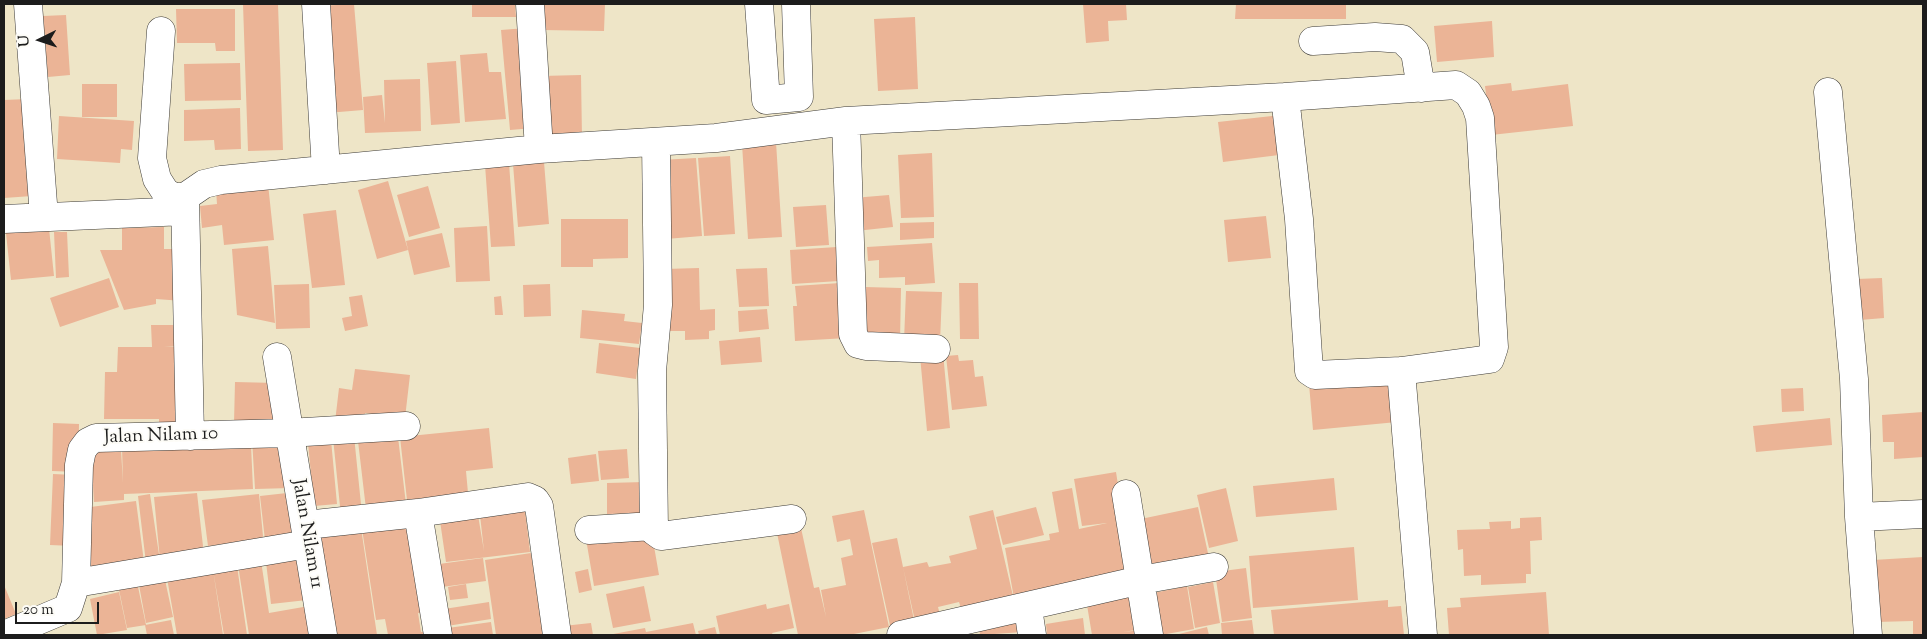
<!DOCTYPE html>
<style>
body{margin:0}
#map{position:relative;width:1927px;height:639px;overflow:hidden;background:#eee5c7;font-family:"Sorts Mill Goudy",serif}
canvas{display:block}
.frame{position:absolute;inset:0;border:5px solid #1c1c1c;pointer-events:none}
.north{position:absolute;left:15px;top:15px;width:50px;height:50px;-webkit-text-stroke:4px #fdfcf7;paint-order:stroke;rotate:266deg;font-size:14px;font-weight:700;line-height:20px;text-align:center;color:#1c1c1c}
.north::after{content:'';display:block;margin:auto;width:18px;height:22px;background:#1c1c1c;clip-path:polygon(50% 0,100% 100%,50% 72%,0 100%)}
.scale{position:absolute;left:15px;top:602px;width:84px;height:22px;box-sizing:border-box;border:2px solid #1c1c1c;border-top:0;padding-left:6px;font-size:15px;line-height:18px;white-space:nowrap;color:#1c1c1c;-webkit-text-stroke:4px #fdfcf7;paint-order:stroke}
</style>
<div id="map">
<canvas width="1927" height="639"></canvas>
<div class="frame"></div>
<div class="north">U</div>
<div class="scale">20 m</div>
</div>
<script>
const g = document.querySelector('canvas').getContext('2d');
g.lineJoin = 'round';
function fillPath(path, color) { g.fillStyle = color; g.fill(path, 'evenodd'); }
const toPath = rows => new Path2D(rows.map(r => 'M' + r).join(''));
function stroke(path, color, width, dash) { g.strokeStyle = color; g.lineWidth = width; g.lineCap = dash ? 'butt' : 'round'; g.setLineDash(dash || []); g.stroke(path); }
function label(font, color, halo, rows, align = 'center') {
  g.font = font + ' "Sorts Mill Goudy",serif'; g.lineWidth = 4; g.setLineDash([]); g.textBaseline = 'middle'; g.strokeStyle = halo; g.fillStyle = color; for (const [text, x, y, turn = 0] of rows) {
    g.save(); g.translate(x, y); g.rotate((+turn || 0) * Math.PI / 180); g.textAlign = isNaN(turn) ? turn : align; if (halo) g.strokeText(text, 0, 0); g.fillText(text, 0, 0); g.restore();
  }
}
fillPath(toPath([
 [243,4,278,4,283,150,248,151],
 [354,4,363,110,327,113,319,6],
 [472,4,515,4,516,17,472,17],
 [543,4,605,4,604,31,542,30],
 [1083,4,1126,4,1127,20,1108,21,1109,41,1086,43],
 [1236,4,1346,4,1346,19,1235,19],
 [176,9,235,9,235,51,216,51,215,43,177,43],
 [66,15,70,75,48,77,43,16],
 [915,17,918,89,878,91,874,19],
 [1492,21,1494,57,1437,62,1434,26],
 [526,28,534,128,510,130,501,30],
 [487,53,489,72,501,72,506,119,465,122,460,55],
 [456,61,460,123,431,125,427,63],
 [240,63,241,100,185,101,184,64],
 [581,75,582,138,542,139,541,76],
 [420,79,421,131,365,133,363,97,382,95,385,123,384,80],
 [1511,83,1512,91,1568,84,1573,126,1491,135,1485,86],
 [82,84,117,84,117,117,82,117],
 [28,99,32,196,4,198,4,100],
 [240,108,241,149,215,150,214,140,184,141,184,110],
 [1281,115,1287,154,1223,162,1218,122],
 [59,116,134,121,132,150,121,149,120,163,57,159],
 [776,142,782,237,748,239,742,144],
 [932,153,934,217,901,218,898,155],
 [730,156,735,234,704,236,698,158],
 [696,158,702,236,666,239,661,160],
 [544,162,549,224,518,227,513,164],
 [509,163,515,246,491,247,485,165],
 [388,181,408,250,377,259,358,190],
 [268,184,274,240,224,245,222,225,202,228,200,206,217,204,216,190],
 [428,186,440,228,409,237,397,195],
 [889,195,893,227,856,231,853,198],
 [826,205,829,245,796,247,793,207],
 [336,210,345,285,312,288,303,214],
 [1266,216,1271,258,1228,262,1224,220],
 [48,219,54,276,11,280,5,224],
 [561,219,628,219,628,258,593,259,593,267,561,267],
 [934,222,934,238,900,240,900,223],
 [487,226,490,281,456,282,454,228],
 [164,227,164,249,178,249,183,301,156,299,156,304,124,310,100,250,122,250,122,228],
 [54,232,67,232,69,277,56,278],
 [442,233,450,267,414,275,406,241],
 [932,243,935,283,905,285,905,277,879,278,879,260,868,261,867,247],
 [268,246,275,323,237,315,232,249],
 [837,247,839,281,792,284,790,250],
 [699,268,700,310,715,309,715,330,709,331,709,339,685,340,685,331,667,331,665,269],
 [767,268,769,306,739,307,736,269],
 [109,278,119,307,60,327,50,298],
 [1882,278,1884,318,1860,320,1857,279],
 [840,283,847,338,795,341,793,306,797,306,795,286],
 [959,283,978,283,979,339,960,339],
 [309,284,310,328,276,329,274,285],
 [550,284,551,316,524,317,523,285],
 [865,287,901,288,900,341,864,340],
 [906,291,942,292,940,343,904,341],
 [362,295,368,326,345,331,342,318,352,316,349,297],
 [501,296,503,315,495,315,494,297],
 [767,309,769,329,739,332,738,311],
 [582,310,625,314,624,321,642,323,639,344,580,338],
 [151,325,182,325,183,346,164,347,176,347,186,427,159,426,159,419,104,419,105,372,117,372,118,347,152,347],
 [760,337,762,362,721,365,719,341],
 [599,343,640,348,636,379,596,373],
 [943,353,950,428,927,431,920,356],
 [958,355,959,361,973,360,975,377,983,376,987,406,952,410,946,356],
 [355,369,410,375,405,418,365,413,364,425,335,422,339,388,352,390],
 [1393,376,1397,422,1313,430,1309,384],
 [235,382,276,383,275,424,234,423],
 [1803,388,1804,411,1782,412,1781,389],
 [1923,412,1923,457,1894,459,1894,442,1883,442,1882,415],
 [1830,418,1832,445,1756,452,1753,426],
 [53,423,79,424,78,472,52,471],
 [489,428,493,468,466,471,468,493,407,500,400,437],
 [354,436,362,514,341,516,333,438],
 [289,437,291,488,255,489,252,439],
 [398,437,406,504,366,509,358,441],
 [331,440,337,504,314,506,308,443],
 [251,445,253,489,124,494,124,500,94,502,91,452,121,450,123,483,122,447],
 [627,449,629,478,601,480,598,451],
 [596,454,599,481,571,484,568,458],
 [1116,472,1132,575,1014,598,1005,548,1050,540,1049,534,1059,532,1052,492,1072,488,1079,529,1107,523,1082,526,1074,479],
 [53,474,75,475,73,546,50,545],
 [1334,478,1337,510,1256,517,1253,486],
 [645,482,645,513,607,514,607,483],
 [1226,488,1238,541,1209,548,1197,495],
 [296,492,301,537,266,549,260,496],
 [197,493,204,555,160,560,154,497],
 [150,494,160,561,146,563,138,496],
 [259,494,264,547,224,551,224,544,208,546,202,500],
 [136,501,144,562,84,569,83,508],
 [479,506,525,510,530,552,446,562,440,521,478,515,484,551],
 [1036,507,1044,535,1003,545,996,517],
 [1198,507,1209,558,1147,572,1136,520],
 [864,510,889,627,849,635,798,635,777,533,801,528,814,588,819,587,826,617,821,590,846,585,841,558,853,555,850,539,837,542,832,516],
 [993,510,1013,596,961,608,959,602,938,607,940,615,915,621,903,567,927,562,929,567,951,563,949,556,977,549,969,516],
 [1541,517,1542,540,1530,541,1531,574,1526,574,1526,583,1481,585,1481,575,1464,576,1463,549,1458,550,1457,530,1490,529,1489,522,1511,521,1511,529,1520,528,1520,518],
 [414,521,428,612,418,613,421,632,429,631,429,635,388,635,385,619,376,620,362,529],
 [361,528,377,635,327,635,313,535],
 [651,529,659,575,594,586,586,539],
 [897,538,915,625,891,630,872,543],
 [1354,547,1358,600,1253,608,1249,556],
 [531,553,543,635,496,635,485,560],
 [1923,557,1923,635,1913,635,1913,621,1876,622,1873,560],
 [302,558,307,600,271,604,266,562],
 [483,558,486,581,442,587,439,564],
 [261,561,269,613,309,606,314,635,249,635,238,565],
 [237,566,247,635,224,635,213,570],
 [1246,568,1252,618,1222,622,1215,572],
 [588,569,592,590,579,593,575,572],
 [213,570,223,635,177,635,167,578],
 [165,580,173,617,146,623,139,585],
 [137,582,146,625,127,628,118,585],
 [1213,582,1220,623,1195,628,1188,587],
 [466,584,468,598,450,600,448,587],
 [4,585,16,614,4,619],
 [644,586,651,621,613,628,606,594],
 [1187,586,1194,629,1161,635,1149,594],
 [1136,591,1142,629,1123,632,1141,630,1142,635,1092,635,1086,599],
 [119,592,127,630,97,635,90,599],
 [1546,592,1549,635,1449,635,1447,608,1461,607,1460,598],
 [1388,600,1388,607,1401,606,1404,635,1274,635,1271,610],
 [489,602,491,619,447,626,444,609],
 [766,604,767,609,789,604,794,628,772,633,773,635,720,635,716,616],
 [1021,614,1023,632,980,635,978,619],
 [1083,618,1085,635,1047,635,1046,624],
 [171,620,174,635,147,635,145,625],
 [1252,620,1254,635,1222,635,1221,623],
 [491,622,493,635,449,635,448,628],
 [591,623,593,635,564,635,563,626],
 [693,623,696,635,608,635,645,628,646,632],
 [715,627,717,635,699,635,698,631],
 [1207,627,1209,635,1175,635]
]), '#ebb496');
const street = toPath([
 [28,4,44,217],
 [316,4,326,170],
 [530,4,539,149],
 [759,4,766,100,799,97,796,4],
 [161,31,152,158,157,179,166,193,175,197,185,197],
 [1313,41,1375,37,1402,39,1415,52,1421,88],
 [1828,92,1854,379,1859,517,1868,635],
 [846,121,853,334,858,344,866,346,936,349],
 [656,142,658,305,652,371,654,531,661,536,792,519],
 [4,219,185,211],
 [277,357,323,635],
 [1401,371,1423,635],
 [190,436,185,197,204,184,221,180,539,149,716,138,846,121,1285,97,1299,219,1309,371,1315,375,1401,371,1490,359,1494,347,1480,118,1476,106,1468,93,1456,85,1285,97],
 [1126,494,1149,635],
 [418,513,438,635],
 [1859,517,1923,514],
 [306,525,418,513,528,497,535,500,539,506,557,635],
 [589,530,653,526],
 [76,583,308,544],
 [1028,608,1032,635],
 [4,635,68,608,76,583,79,465,82,450,88,442,96,438,288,433,406,426],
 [901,635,1141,580,1214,567]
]);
stroke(street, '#3c3a36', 29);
stroke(street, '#fff', 28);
label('19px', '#1c1c1c', '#fdfcf7', [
 ["Jalan Nilam 10",161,437,-2],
 ["Jalan Nilam 11",306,534,80]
]);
</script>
